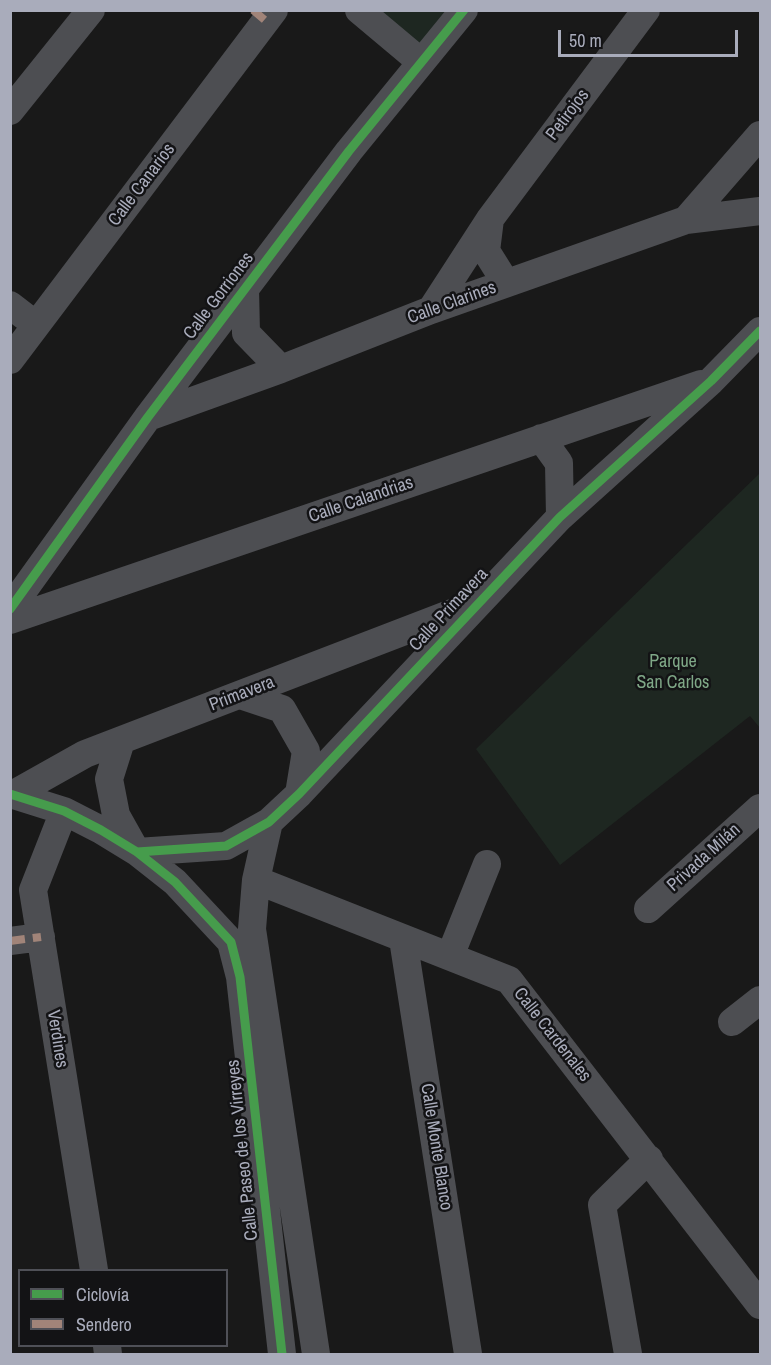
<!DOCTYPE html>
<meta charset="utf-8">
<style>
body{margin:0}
#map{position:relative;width:771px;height:1365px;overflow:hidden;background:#191919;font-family:"Archivo Narrow",sans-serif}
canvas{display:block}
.frame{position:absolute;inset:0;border:12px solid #a9acbb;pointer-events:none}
.legend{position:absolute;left:18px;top:1269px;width:210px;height:78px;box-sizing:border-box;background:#131315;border:2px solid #4f5057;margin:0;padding:8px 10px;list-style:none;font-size:18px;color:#a9acbb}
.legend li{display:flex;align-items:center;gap:12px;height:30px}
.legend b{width:30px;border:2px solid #4f5057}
.scale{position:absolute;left:558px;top:30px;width:180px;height:27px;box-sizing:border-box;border:3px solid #a9acbb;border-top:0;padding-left:8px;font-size:18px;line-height:21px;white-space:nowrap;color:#a9acbb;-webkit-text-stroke:4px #131315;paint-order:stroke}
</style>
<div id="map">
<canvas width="771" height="1365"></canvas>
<div class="frame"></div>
<ul class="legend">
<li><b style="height:8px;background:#469c4c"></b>Ciclovía</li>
<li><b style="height:8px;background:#a18479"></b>Sendero</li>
</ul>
<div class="scale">50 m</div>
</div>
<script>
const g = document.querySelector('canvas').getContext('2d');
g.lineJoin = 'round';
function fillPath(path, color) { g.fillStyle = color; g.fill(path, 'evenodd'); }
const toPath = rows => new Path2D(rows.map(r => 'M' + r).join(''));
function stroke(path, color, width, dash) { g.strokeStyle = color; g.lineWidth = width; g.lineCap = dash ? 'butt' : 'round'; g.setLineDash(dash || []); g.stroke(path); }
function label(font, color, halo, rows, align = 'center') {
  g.font = font + ' "Archivo Narrow",sans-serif'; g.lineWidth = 5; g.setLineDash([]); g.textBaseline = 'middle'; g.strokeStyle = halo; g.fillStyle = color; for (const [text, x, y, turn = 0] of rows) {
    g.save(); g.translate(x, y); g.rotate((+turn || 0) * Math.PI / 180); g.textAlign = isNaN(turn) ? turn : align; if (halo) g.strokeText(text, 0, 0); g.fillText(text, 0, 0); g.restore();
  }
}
fillPath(toPath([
 [456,10,421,62,359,11],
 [760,473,760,728,750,716,560,865,476,749]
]), '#1e2721');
stroke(toPath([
 [359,10,421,62],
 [10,111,91,10],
 [490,219,486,251,506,283],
 [686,220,760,135],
 [245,288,246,333,281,369],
 [10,305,36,325],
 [431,310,490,219,646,10],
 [10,360,274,10],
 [148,417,281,369,431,310,686,220,760,211],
 [541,438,559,463,560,517],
 [10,609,148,417,349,151,464,10],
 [10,620,701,384],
 [240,695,282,709,306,751,299,794],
 [121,741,109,779,116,815,135,849],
 [10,794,64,811,101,830,137,852,175,882,231,942,240,977,282,1354],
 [12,795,85,754,470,606],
 [64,811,33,890,94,1270],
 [269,822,256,880,252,929,316,1354],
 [137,852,226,846,269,822,299,794,560,517,711,381,760,331],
 [256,880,509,980,760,1305],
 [648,909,760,808],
 [403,939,468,1354],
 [10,941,41,937],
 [450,956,487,864],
 [732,1022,760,1000],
 [107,1346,108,1354],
 [628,1354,602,1205,649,1159]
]), '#4d4e52', 28);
stroke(toPath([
 [253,10,266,21],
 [10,941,41,937]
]), '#a18479', 8, [15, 8]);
stroke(toPath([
 [10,609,148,417,349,151,464,10],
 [10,794,64,811,101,830,137,852,175,882,231,942,240,977,282,1354],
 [137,852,226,846,269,822,299,794,560,517,711,381,760,331]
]), '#469c4c', 9);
label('18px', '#a9acbb', '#131315', [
 ["Petirojos",568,115,-53],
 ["Calle Canarios",142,185,-53],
 ["Calle Gorriones",219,296,-53],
 ["Calle Clarines",452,303,-20],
 ["Calle Calandrias",361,500,-19],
 ["Calle Primavera",449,610,-47],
 ["Primavera",242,694,-21],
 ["Privada Milán",704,858,-42],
 ["Calle Cardenales",552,1035,52],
 ["Verdines",57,1039,81],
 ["Calle Monte Blanco",436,1147,81],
 ["Calle Paseo de los Virreyes",243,1150,-96]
]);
label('18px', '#7fa787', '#131315', [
 ["Parque",673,662],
 ["San Carlos",673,683]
]);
</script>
